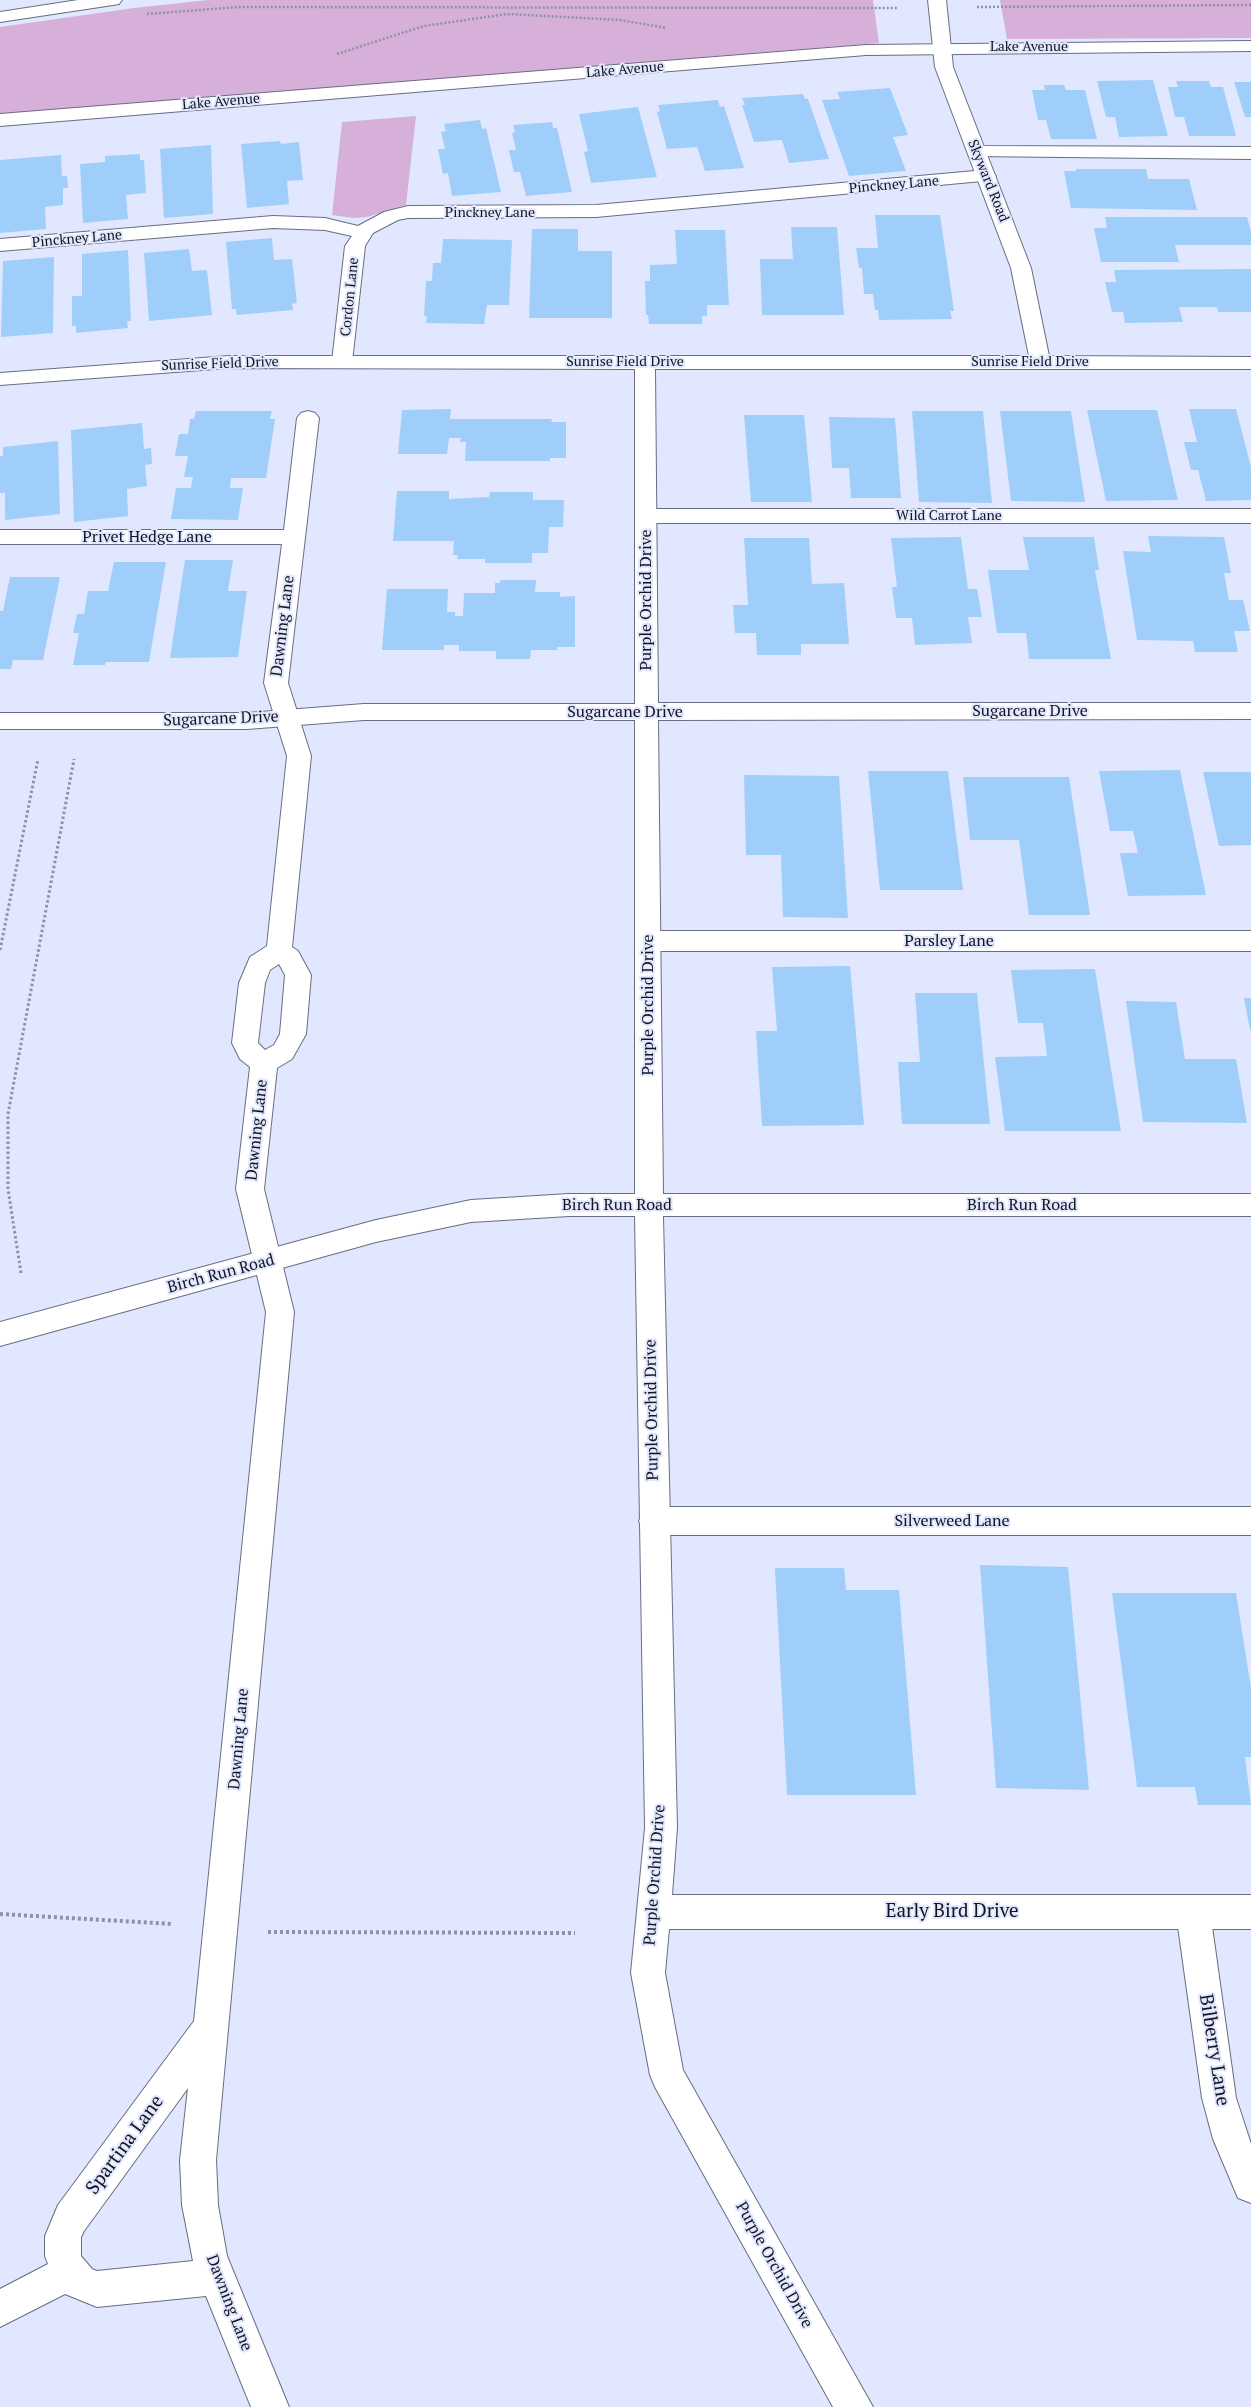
<!DOCTYPE html>
<style>
body{margin:0}
canvas{display:block;background:#e1e7fe}
</style>
<canvas width="1251" height="2407"></canvas>
<script>
const g = document.querySelector('canvas').getContext('2d');
g.lineJoin = 'round';
function fillPath(path, color) { g.fillStyle = color; g.fill(path, 'evenodd'); }
const toPath = rows => new Path2D(rows.map(r => 'M' + r).join(''));
function stroke(path, color, width, dash) { g.strokeStyle = color; g.lineWidth = width; g.lineCap = dash ? 'butt' : 'round'; g.setLineDash(dash || []); g.stroke(path); }
function label(font, color, halo, rows, align = 'center') {
  g.font = font + ' "PT Serif",serif'; g.lineWidth = 4; g.setLineDash([]); g.textBaseline = 'middle'; g.strokeStyle = halo; g.fillStyle = color; for (const [text, x, y, turn = 0] of rows) {
    g.save(); g.translate(x, y); g.rotate((+turn || 0) * Math.PI / 180); g.textAlign = isNaN(turn) ? turn : align; if (halo) g.strokeText(text, 0, 0); g.fillText(text, 0, 0); g.restore();
  }
}
fillPath(toPath([
 [208,0,873,0,879,43,0,114,0,27,134,8],
 [1000,0,1251,0,1251,38,1007,39],
 [416,116,406,205,367,217,354,218,332,215,342,122]
]), '#d7b0d9');
fillPath(toPath([
 [1153,80,1168,136,1119,137,1115,117,1106,117,1097,81],
 [1176,81,1209,81,1211,87,1223,87,1236,136,1189,136,1184,117,1175,117,1168,87,1178,87],
 [1234,82,1251,82,1251,117,1245,117],
 [1044,85,1064,85,1066,90,1085,90,1097,139,1051,139,1046,120,1038,120,1032,90,1045,90],
 [890,88,908,135,893,137,906,171,849,176,822,100,840,99,837,92],
 [803,94,805,99,808,99,829,159,789,163,782,140,754,142,742,105,745,105,742,98],
 [718,100,720,107,724,106,744,168,705,171,697,147,667,149,657,112,660,111,658,105],
 [638,107,657,177,591,183,584,152,588,151,579,114],
 [480,120,482,129,486,128,501,192,452,196,448,173,443,174,438,149,445,149,441,132,446,131,444,124],
 [552,122,553,128,557,128,572,192,526,196,520,172,514,172,509,150,516,150,512,133,515,132,513,125],
 [280,141,281,144,299,142,303,180,287,181,289,204,247,208,241,144],
 [211,145,213,214,164,218,160,149],
 [140,154,140,160,144,160,146,193,126,195,128,219,83,223,80,164,105,162,105,156],
 [61,155,62,176,67,176,68,188,63,188,63,205,45,207,46,229,0,233,0,160],
 [1076,169,1146,169,1148,179,1189,179,1197,210,1071,208,1064,171,1076,171],
 [875,215,940,215,954,311,950,311,952,319,879,320,878,310,875,310,873,294,864,294,862,268,859,268,856,248,878,248],
 [1105,217,1247,217,1251,232,1251,245,1175,245,1179,262,1101,262,1094,228,1107,228],
 [791,227,837,227,844,315,762,315,760,259,793,259],
 [532,229,578,229,578,251,612,251,612,318,529,318],
 [675,230,725,230,729,305,707,305,707,316,702,316,702,324,649,324,648,315,646,315,645,281,650,281,650,265,677,264],
 [272,238,274,260,292,259,297,303,292,304,293,310,237,315,236,309,232,309,226,242],
 [443,239,512,240,509,305,487,305,484,324,426,323,427,316,424,316,426,281,432,281,433,263,441,263],
 [189,249,192,271,207,270,212,315,149,321,144,253],
 [128,250,131,321,127,321,128,328,76,333,76,326,72,326,72,296,82,296,82,254],
 [54,257,53,333,1,337,3,261],
 [1251,269,1251,312,1218,312,1217,307,1179,307,1183,322,1125,323,1123,312,1112,312,1105,282,1116,282,1114,270],
 [451,409,450,419,552,419,551,422,566,422,566,458,550,458,550,461,465,461,466,442,460,442,461,438,449,438,447,454,398,454,402,410],
 [1189,409,1236,409,1251,467,1251,500,1206,501,1198,470,1191,470,1184,442,1197,442],
 [1087,410,1157,410,1178,500,1106,501],
 [196,411,272,411,270,419,275,419,266,478,231,478,230,488,243,488,238,520,171,519,176,488,191,488,193,477,184,477,188,456,175,456,179,434,188,434,190,419,194,419],
 [912,411,983,411,992,503,919,502],
 [1000,411,1071,411,1085,502,1011,501],
 [744,415,804,415,812,502,751,502],
 [829,417,895,418,901,498,851,498,849,468,832,468],
 [142,423,144,449,151,448,152,464,145,465,147,486,127,489,128,516,74,522,71,430],
 [58,441,60,514,5,520,5,493,0,493,0,456,3,456,3,447],
 [397,491,449,491,449,499,489,497,490,492,533,492,533,500,564,500,563,527,549,527,548,553,532,553,532,563,485,563,485,559,457,559,458,555,453,555,454,541,393,541],
 [1148,536,1224,537,1231,573,1224,573,1229,600,1243,600,1250,631,1234,631,1238,652,1195,652,1193,641,1137,640,1123,551,1151,552],
 [961,537,968,589,977,589,982,617,968,617,972,643,915,645,912,618,896,618,892,587,897,587,891,538],
 [1023,537,1094,537,1099,570,1095,570,1111,659,1029,659,1026,633,997,633,988,570,1029,570],
 [744,538,809,538,812,584,844,583,849,644,801,644,801,655,757,655,756,633,735,633,733,605,748,605],
 [185,560,233,560,228,591,247,591,238,657,170,658],
 [114,562,166,562,149,662,106,662,105,665,73,665,79,633,73,633,77,614,84,614,88,591,108,591],
 [10,577,60,577,43,660,13,660,11,669,0,669,0,611,3,611],
 [500,580,536,580,535,592,560,592,560,597,575,596,575,647,557,647,557,650,531,650,530,659,496,659,496,651,459,651,459,645,444,645,444,650,382,650,387,589,448,589,447,612,455,612,455,616,463,616,464,593,495,593,495,583,500,583],
 [1180,770,1206,895,1128,896,1120,853,1138,853,1133,831,1110,831,1099,771],
 [868,771,948,771,963,890,880,890],
 [1203,772,1251,772,1251,845,1219,846],
 [744,775,839,776,848,918,783,917,781,855,746,855],
 [963,777,1069,777,1090,915,1029,915,1019,840,970,840],
 [850,966,864,1125,762,1126,756,1031,777,1031,772,967],
 [1095,969,1121,1131,1005,1131,995,1057,1047,1056,1043,1023,1018,1023,1011,970],
 [915,993,977,993,990,1124,902,1124,898,1062,920,1062],
 [1244,998,1251,998,1251,1030,1250,1030],
 [1126,1001,1176,1002,1185,1059,1236,1059,1247,1123,1143,1122],
 [980,1565,1068,1567,1089,1790,996,1788],
 [775,1568,844,1568,846,1590,899,1590,916,1795,787,1795],
 [1112,1593,1236,1593,1251,1688,1251,1757,1245,1757,1251,1805,1198,1805,1195,1787,1137,1787]
]), '#a0cefb');
const lane = toPath([
 [977,146,1251,147,1251,159,970,156,968,152,970,148,977,146],
 [986,170,993,172,996,176,993,180,596,217,408,218,398,220,373,233,365,246,352,362,349,366,342,368,335,366,332,362,345,246,352,236,325,230,273,228,0,251,0,239,273,216,325,218,358,226,384,212,408,206,596,205,986,170],
 [308,411,315,413,319,418,288,683,311,756,292,947,298,951,311,975,306,1034,292,1059,277,1068,264,1189,294,1312,216,2160,218,2205,227,2256,289,2407,251,2407,206,2296,97,2307,65,2294,0,2327,0,2289,48,2264,45,2256,45,2236,58,2205,194,2021,266,1312,236,1189,250,1067,240,1059,232,1043,239,983,250,957,267,946,287,756,264,683,282,544,0,544,0,530,284,530,297,418,301,413,308,411],
 [279,964,285,975,280,1034,274,1045,265,1050,258,1043,265,983,270,970,279,964],
 [188,2088,180,2160,182,2205,193,2261,97,2271,92,2269,81,2256,81,2237,84,2231,188,2088],
 [646,509,1251,509,1251,523,646,523,638,521,635,516,638,511,646,509],
 [648,931,1251,931,1251,951,648,951,639,948,635,941,639,934,648,931],
 [654,1507,1251,1507,1251,1535,654,1535,643,1531,639,1521,643,1511,654,1507],
 [1193,1895,1205,1900,1210,1912,1236,2098,1251,2144,1251,2203,1238,2198,1213,2139,1202,2098,1176,1912,1181,1900,1193,1895]
]);
const street = toPath([
 [928,0,946,0,953,67,1031,268,1049,356,1251,357,1251,369,655,369,658,703,1251,703,1251,719,658,720,663,1194,1251,1194,1251,1216,663,1216,677,1828,672,1895,1251,1895,1251,1929,669,1929,665,1973,683,2070,873,2407,833,2407,655,2087,650,2075,631,1973,645,1828,635,1216,569,1216,471,1222,376,1242,0,1346,0,1322,376,1220,471,1200,569,1194,635,1194,635,720,364,720,247,729,0,729,0,713,247,713,364,704,635,704,635,369,229,368,0,385,0,373,229,356,1029,356,1011,268,935,67,928,0]
]);
const secondary = toPath([
 [78,0,122,0,119,4,113,5,0,22,0,12,78,0],
 [1251,41,1251,51,866,55,0,126,0,114,866,45,1251,41]
]);
stroke(lane, '#686d81', 2);
stroke(street, '#686d81', 2);
stroke(secondary, '#686d81', 2);
stroke(toPath([
 [977,7,1251,5],
 [147,14,239,7,898,8],
 [337,54,424,26,507,14,620,20,667,28]
]), '#8e92a3', 2.5, [2, 2]);
stroke(toPath([
 [0,950,38,759],
 [21,1273,8,1189,8,1114,74,759]
]), '#8e92a3', 3, [2.5, 2.5]);
stroke(toPath([
 [0,1914,173,1924],
 [268,1932,575,1933]
]), '#8e92a3', 4, [3, 3]);
fillPath(lane, '#fff');
fillPath(street, '#fff');
fillPath(secondary, '#fff');
label('14px', '#13151d', '#e1e7fe', [
 ["Lake Avenue",1029,47],
 ["Lake Avenue",625,70,-5],
 ["Lake Avenue",221,102,-5],
 ["Skyward Road",988,181,68],
 ["Pinckney Lane",894,185,-5],
 ["Pinckney Lane",490,213],
 ["Pinckney Lane",77,239,-5],
 ["Cordon Lane",350,297,-84],
 ["Sunrise Field Drive",625,362],
 ["Sunrise Field Drive",1030,362],
 ["Sunrise Field Drive",220,364,-2],
 ["Wild Carrot Lane",949,516]
]);
label('16px', '#13151d', '#e1e7fe', [
 ["Privet Hedge Lane",147,537],
 ["Purple Orchid Drive",646,600,-90],
 ["Dawning Lane",283,626,-83],
 ["Sugarcane Drive",1030,711],
 ["Sugarcane Drive",625,712],
 ["Sugarcane Drive",221,719,-2],
 ["Parsley Lane",949,941],
 ["Purple Orchid Drive",648,1005,-90],
 ["Dawning Lane",257,1130,-84],
 ["Birch Run Road",617,1205],
 ["Birch Run Road",1022,1205],
 ["Birch Run Road",221,1274,-15],
 ["Purple Orchid Drive",652,1410,-91],
 ["Silverweed Lane",952,1521],
 ["Dawning Lane",239,1739,-85],
 ["Purple Orchid Drive",655,1875,-86],
 ["Purple Orchid Drive",774,2265,61],
 ["Dawning Lane",229,2303,69]
]);
label('19px', '#13151d', '#e1e7fe', [
 ["Early Bird Drive",952,1912],
 ["Bilberry Lane",1214,2050,81],
 ["Spartina Lane",125,2145,-54]
]);
</script>
